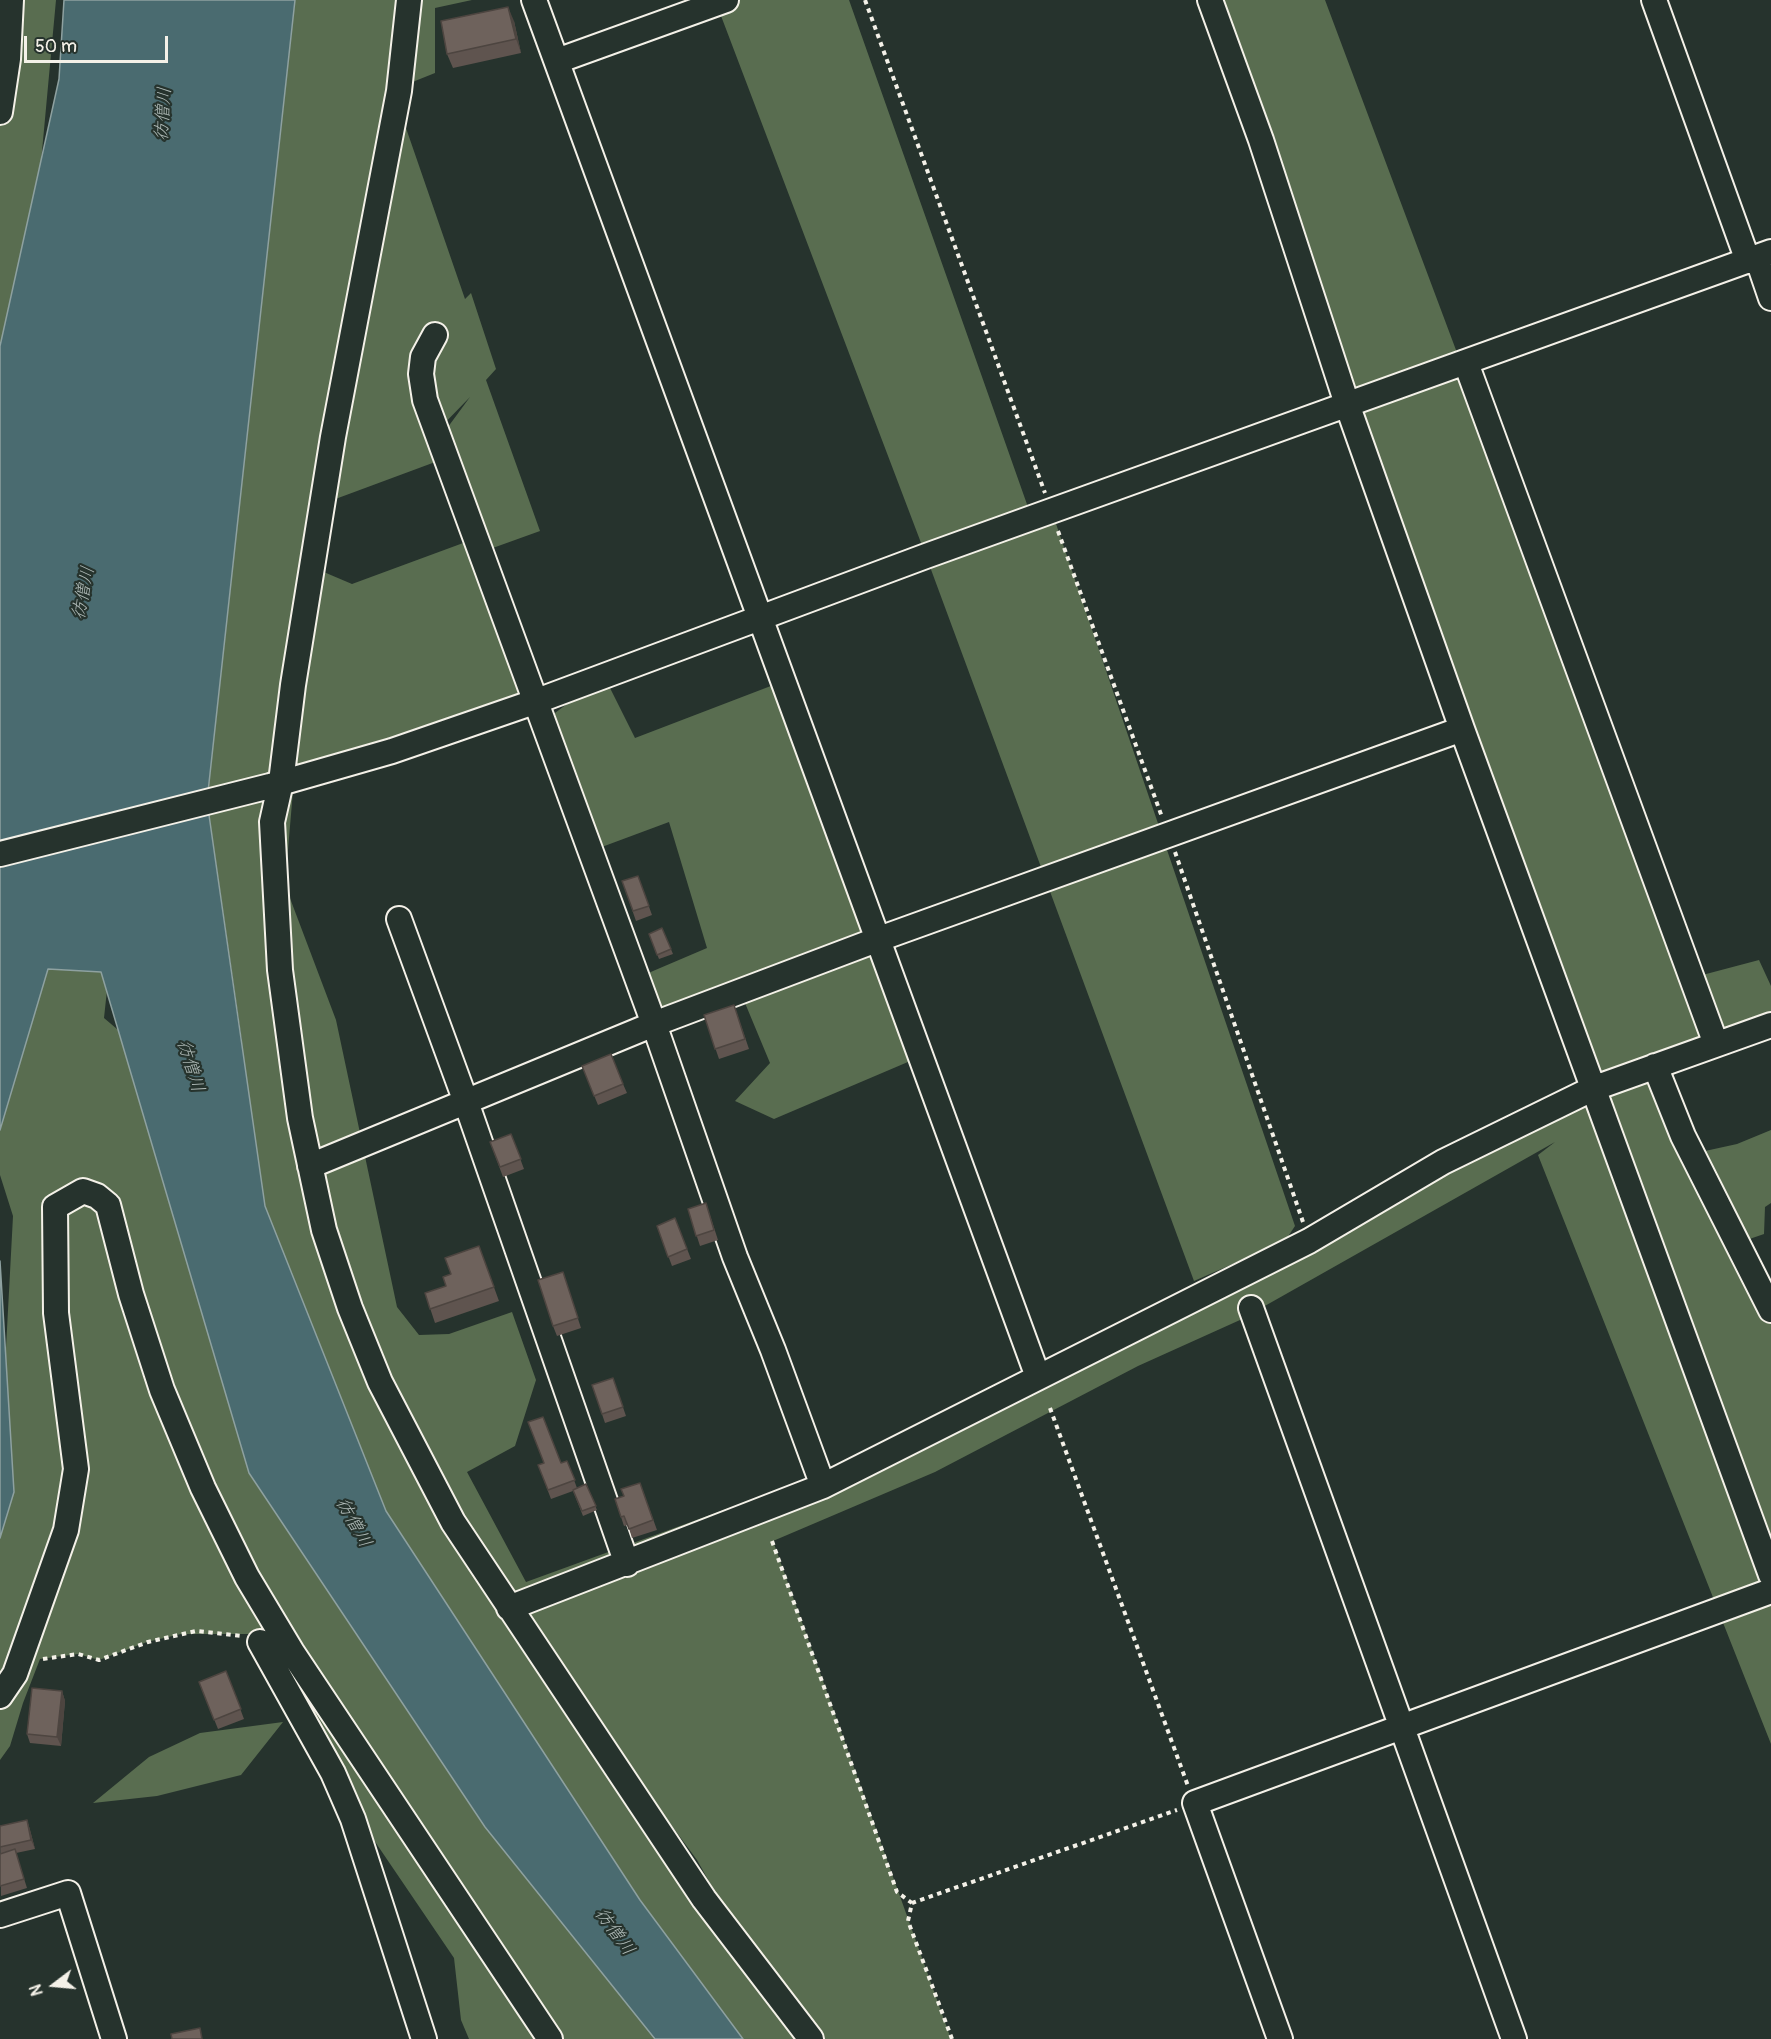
<!DOCTYPE html>
<meta charset="utf-8">
<style>
body{margin:0}
#map{position:relative;width:1771px;height:2039px;overflow:hidden;background:#26332d;font-family:Pangolin,sans-serif}
canvas{display:block}
.north{position:absolute;left:24px;top:1955px;width:60px;height:60px;-webkit-text-stroke:4px #26332d;paint-order:stroke;rotate:254deg;font-size:16px;font-weight:700;line-height:24px;text-align:center;color:#f4f1e8}
.north::after{content:'';display:block;margin:auto;width:21px;height:27px;background:#f4f1e8;clip-path:polygon(50% 0,100% 100%,50% 72%,0 100%)}
.scale{position:absolute;left:24px;top:36px;width:144px;height:27px;box-sizing:border-box;border:3px solid #f4f1e8;border-top:0;padding-left:8px;font-size:18px;line-height:21px;white-space:nowrap;color:#f4f1e8;-webkit-text-stroke:4px #26332d;paint-order:stroke}
</style>
<div id="map">
<canvas width="1771" height="2039"></canvas>
<div class="north">N</div>
<div class="scale">50 m</div>
</div>
<script>
const g = document.querySelector('canvas').getContext('2d');
g.lineJoin = 'round';
function fillPath(path, color) { g.fillStyle = color; g.fill(path, 'evenodd'); }
const toPath = rows => new Path2D(rows.map(r => 'M' + r).join(''));
function stroke(path, color, width, dash) { g.strokeStyle = color; g.lineWidth = width; g.lineCap = dash ? 'butt' : 'round'; g.setLineDash(dash || []); g.stroke(path); }
function label(font, color, halo, rows, align = 'center') {
  g.font = font + ' Pangolin,"Klee One",sans-serif'; g.lineWidth = 4.5; g.setLineDash([]); g.textBaseline = 'middle'; g.strokeStyle = halo; g.fillStyle = color; for (const [text, x, y, turn = 0] of rows) {
    g.save(); g.translate(x, y); g.rotate((+turn || 0) * Math.PI / 180); g.textAlign = isNaN(turn) ? turn : align; if (halo) g.strokeText(text, 0, 0); g.fillText(text, 0, 0); g.restore();
  }
}
fillPath(toPath([
 [0,0,56,0,41,162,0,346],
 [295,0,472,0,435,8,435,73,400,87,397,102,465,299,471,293,496,369,486,380,540,531,490,549,445,431,470,397,437,431,446,458,322,504,312,567,352,584,474,539,537,701,294,779,285,885,336,1020,397,1307,419,1335,449,1334,512,1312,536,1380,515,1446,467,1472,526,1582,916,1440,1183,1306,1242,1290,1470,1149,1591,1089,1223,0,1325,0,1691,978,1759,960,1771,986,1771,1025,1656,1066,1696,1153,1737,1144,1771,1130,1771,1203,1765,1207,1764,1234,1738,1243,1771,1314,1771,1744,1538,1155,1555,1142,1240,1320,1138,1366,935,1472,773,1541,951,2039,469,2039,461,2020,454,1958,363,1824,259,1634,181,1634,147,1642,99,1660,78,1654,40,1659,23,1703,10,1746,0,1760,0,1461,13,1216,0,1175,0,1130,48,969,101,971,107,990,104,1018,117,1029,242,1042,207,801],
 [624,1761,697,1860,738,1933],
 [715,0,849,0,1029,510,1052,512,1295,1226,1285,1241,1194,1281,926,556],
 [604,676,635,738,776,684,922,1056,774,1119,735,1101,770,1063,740,991,718,985,654,1024,646,974,707,948,669,822,591,851,551,716],
 [283,1722,241,1775,157,1796,93,1803,149,1757,200,1733]
]), '#596d50');
const water = toPath([
 [64,0,295,0,207,801,265,1206,386,1511,640,1900,743,2039,655,2039,485,1827,249,1473,101,972,48,969,0,1130,0,346,59,79,64,0],
 [0,1261,14,1492,0,1538,0,1261]
]);
fillPath(water, '#4a6b70');
stroke(water, '#8ea1a0', 1.5);
const minor = toPath([
 [409,0,399,91,333,437,293,685,281,782,272,822,280,970,300,1118,324,1230,350,1308,380,1382,453,1522,704,1899,811,2039],
 [534,0,1038,1377],
 [1210,0,1261,140,1347,404,1462,729,1771,1575],
 [1654,0,1748,261],
 [557,61,726,0],
 [0,112,8,59,11,0],
 [1757,257,1771,298],
 [435,335,423,357,421,374,425,400,654,1024,735,1257,773,1350,823,1486],
 [1466,363,1716,1044],
 [0,854,270,786,392,751,537,701,926,556,1771,252],
 [399,919,466,1102,627,1564],
 [1655,1066,1683,1136,1771,1310],
 [310,1166,654,1024,879,939,1462,729],
 [1251,1308,1514,2039],
 [509,1608,823,1486,1309,1241,1443,1162,1592,1089,1771,1025],
 [260,1642,333,1773,353,1819,424,2039],
 [0,1696,15,1674,66,1530,76,1469,56,1313,55,1207,83,1191,97,1196,108,1205,131,1294,162,1390,203,1488,247,1577,292,1652,550,2039],
 [0,1915,68,1893,114,2039],
 [1280,2039,1195,1803,1771,1591]
]);
stroke(minor, '#f4f1e8', 28);
stroke(toPath([
 [865,0,1045,493],
 [1058,531,1162,817],
 [1175,852,1303,1222],
 [1050,1408,1188,1786],
 [772,1541,897,1892,912,1903],
 [43,1659,78,1654,99,1660,148,1642,196,1631,242,1636],
 [952,2039,908,1921,912,1903,1177,1810]
]), '#f4f1e8', 4, [4.5, 4.5]);
stroke(minor, '#26332d', 24);
fillPath(toPath([
 [514,21,521,53,453,68,447,54],
 [638,876,652,915,636,921,622,881],
 [662,928,673,954,659,959,649,934],
 [734,1005,749,1049,719,1059,704,1015],
 [582,1066,623,1084,627,1093,598,1105],
 [511,1134,524,1169,503,1177,490,1142],
 [706,1203,718,1240,700,1246,688,1209],
 [675,1218,691,1259,672,1266,657,1226],
 [479,1246,499,1301,435,1323,425,1293,446,1286,451,1274],
 [566,1282,581,1328,557,1336,553,1326],
 [613,1378,626,1416,605,1423,592,1385],
 [567,1461,577,1488,586,1484,597,1510,583,1516,573,1491,551,1499,538,1465,544,1463,561,1463],
 [640,1483,657,1530,632,1538,628,1525,624,1526,615,1499,624,1496],
 [226,1671,244,1719,218,1729,199,1682],
 [62,1691,65,1701,61,1746,30,1743,27,1734],
 [27,1820,30,1830,35,1849,16,1853,27,1888,1,1896,0,1826]
]), '#5f544f');
fillPath(toPath([
 [508,7,514,21,521,53,516,39],
 [62,1691,65,1701,61,1746,57,1737],
 [27,1820,30,1830,35,1849,31,1840]
]), '#4d4540');
const building = toPath([
 [508,7,516,39,447,54,441,21,508,7],
 [638,876,649,906,633,911,622,881,638,876],
 [662,928,671,949,657,955,649,934,662,928],
 [734,1005,745,1039,715,1049,704,1015,734,1005],
 [611,1054,623,1084,594,1096,582,1066,611,1054],
 [511,1134,521,1159,500,1167,490,1142,511,1134],
 [706,1203,714,1230,696,1236,688,1209,706,1203],
 [675,1218,687,1249,668,1257,657,1226,675,1218],
 [479,1246,494,1287,430,1309,425,1293,446,1286,443,1277,451,1274,445,1258,479,1246],
 [563,1272,578,1318,553,1326,538,1280,563,1272],
 [613,1378,623,1407,602,1414,592,1385,613,1378],
 [543,1417,561,1463,567,1461,575,1480,548,1490,538,1465,544,1463,528,1422,543,1417],
 [640,1483,653,1520,629,1529,624,1516,621,1517,615,1499,624,1496,621,1489,640,1483],
 [586,1484,596,1506,582,1511,573,1490,586,1484],
 [226,1671,241,1709,214,1720,199,1682,226,1671],
 [32,1688,62,1691,57,1737,27,1734,32,1688],
 [27,1820,31,1840,0,1847,0,1826,27,1820],
 [15,1849,24,1879,0,1886,0,1854,15,1849],
 [200,2028,202,2039,172,2039,171,2034,200,2028]
]);
fillPath(building, '#6e625c');
stroke(building, '#4d4540', 1.5);
label('italic 18px', '#b0bbb8', '#26332d', [
 ["彷僧川",164,114,-86],
 ["彷僧川",84,593,-79],
 ["彷僧川",190,1066,73],
 ["彷僧川",353,1523,61],
 ["彷僧川",614,1932,54]
]);
</script>
